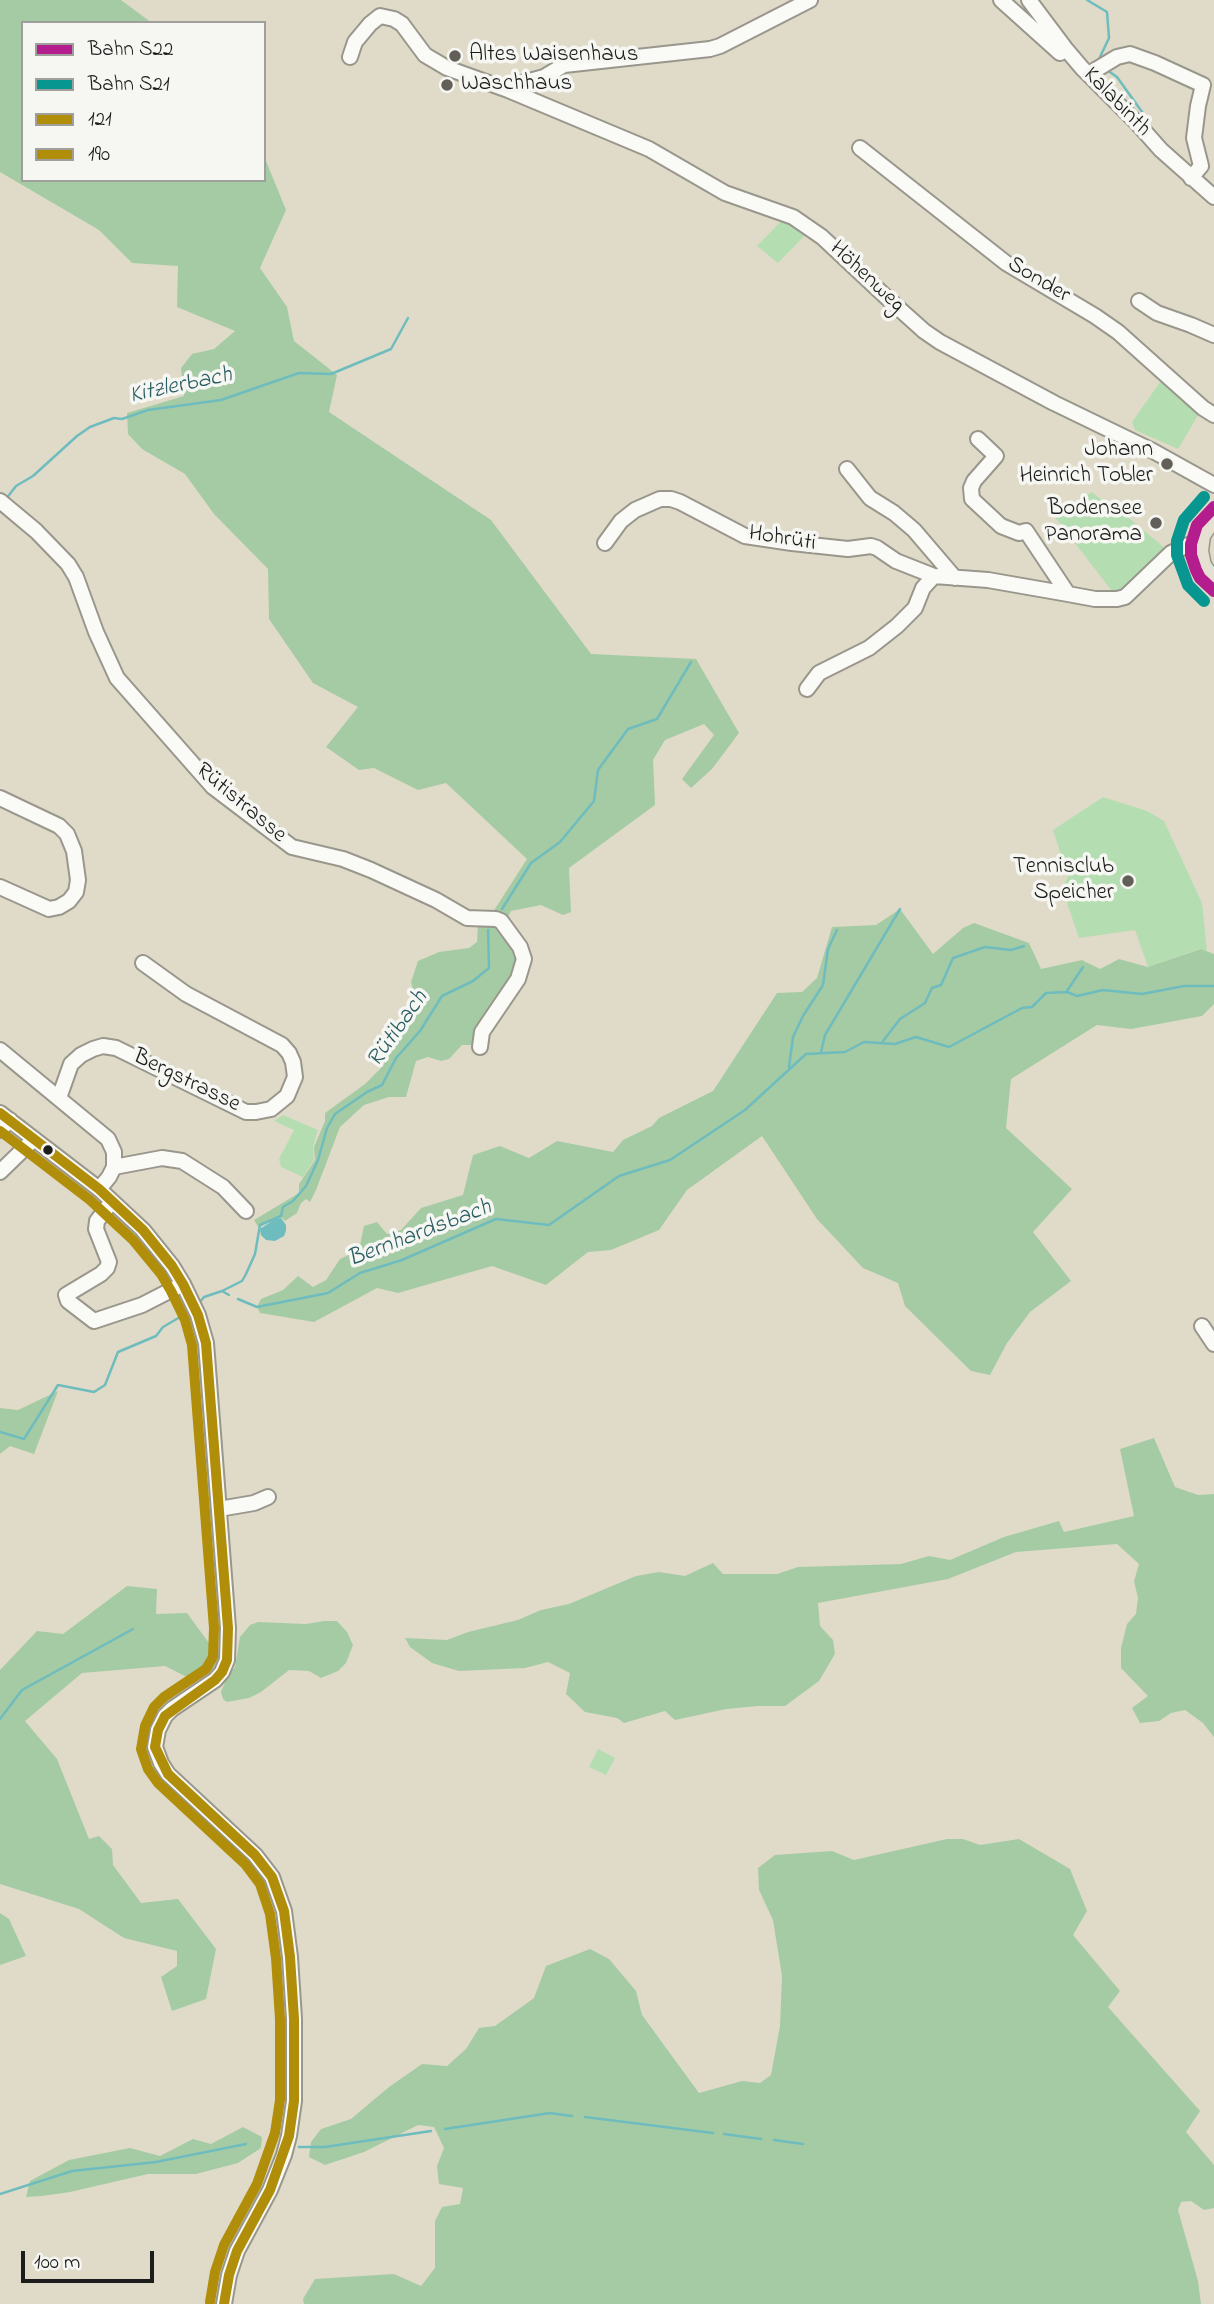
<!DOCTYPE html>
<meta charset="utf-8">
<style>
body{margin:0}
#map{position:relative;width:1214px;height:2304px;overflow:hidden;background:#e0dbc8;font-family:"Indie Flower",sans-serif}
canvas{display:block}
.legend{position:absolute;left:21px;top:21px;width:245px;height:161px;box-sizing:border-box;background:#f6f6f2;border:2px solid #9f9f9c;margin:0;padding:9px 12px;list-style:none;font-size:21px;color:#1c1c1c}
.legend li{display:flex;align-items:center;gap:14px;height:35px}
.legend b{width:35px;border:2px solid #9f9f9c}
.scale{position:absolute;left:21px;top:2251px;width:133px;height:32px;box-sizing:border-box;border:4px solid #1c1c1c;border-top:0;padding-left:9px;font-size:21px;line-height:24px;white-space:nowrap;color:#1c1c1c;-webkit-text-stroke:5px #f6f6f2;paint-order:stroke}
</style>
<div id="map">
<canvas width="1214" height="2304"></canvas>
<ul class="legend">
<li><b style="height:9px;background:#b41d8e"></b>Bahn S22</li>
<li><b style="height:9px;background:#089690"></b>Bahn S21</li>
<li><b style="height:9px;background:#b08e0a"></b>121</li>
<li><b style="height:9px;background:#b08e0a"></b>190</li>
</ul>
<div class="scale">100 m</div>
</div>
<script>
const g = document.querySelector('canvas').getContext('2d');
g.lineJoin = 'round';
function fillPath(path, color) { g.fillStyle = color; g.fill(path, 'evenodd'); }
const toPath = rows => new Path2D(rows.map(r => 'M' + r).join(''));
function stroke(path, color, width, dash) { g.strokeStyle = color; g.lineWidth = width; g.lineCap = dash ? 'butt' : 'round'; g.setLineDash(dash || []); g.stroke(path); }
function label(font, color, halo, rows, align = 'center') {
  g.font = font + ' "Indie Flower",sans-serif'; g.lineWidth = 7; g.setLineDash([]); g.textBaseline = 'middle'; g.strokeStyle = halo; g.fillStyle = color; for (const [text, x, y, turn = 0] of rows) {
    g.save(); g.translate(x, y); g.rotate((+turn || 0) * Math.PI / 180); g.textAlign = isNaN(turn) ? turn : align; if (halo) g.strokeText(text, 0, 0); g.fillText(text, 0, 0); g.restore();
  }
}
fillPath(toPath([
 [787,215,810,230,778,263,757,246],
 [1163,378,1200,412,1178,449,1135,430,1132,422],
 [1092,492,1104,502,1111,503,1166,549,1127,588,1115,595,1054,516],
 [1103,797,1147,811,1164,821,1202,903,1207,951,1200,949,1148,967,1135,930,1079,938,1062,888,1068,877,1053,830],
 [283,1115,318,1130,313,1146,314,1160,303,1177,281,1167,279,1159,294,1130,274,1121],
 [598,1749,615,1758,606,1775,589,1767]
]), '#b4deb2');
fillPath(toPath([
 [0,0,121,0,152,23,23,23,23,180,264,180,264,156,286,210,260,268,287,307,294,341,337,375,329,412,491,520,591,654,696,659,739,733,712,769,691,788,682,779,714,735,704,724,665,740,653,760,655,805,569,868,571,912,563,915,541,905,511,911,505,922,491,915,527,859,446,783,418,790,374,768,359,770,326,747,358,707,313,683,269,619,268,569,214,514,185,474,142,449,128,434,127,413,184,396,181,368,192,354,214,349,235,331,177,307,178,266,132,263,99,230,0,172],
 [900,909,933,954,963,928,974,923,1029,943,1041,969,1082,960,1100,969,1119,959,1148,967,1201,949,1214,954,1214,1004,1202,1016,1131,1029,1097,1025,1011,1079,1006,1128,1072,1189,1033,1232,1071,1281,1030,1312,1007,1343,990,1375,971,1371,905,1306,898,1283,863,1268,817,1219,762,1136,687,1190,659,1230,611,1250,588,1252,546,1285,492,1266,398,1293,377,1288,314,1322,260,1313,257,1307,261,1299,283,1290,298,1276,313,1287,326,1280,340,1259,359,1250,364,1226,377,1222,387,1234,401,1230,421,1208,463,1195,473,1155,500,1146,529,1158,557,1141,613,1152,623,1140,652,1126,659,1118,713,1091,777,993,802,992,817,978,832,927,876,925],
 [478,922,494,922,521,960,477,1038,471,1045,462,1045,449,1059,441,1061,428,1057,416,1061,406,1097,389,1097,364,1105,340,1127,316,1190,310,1202,306,1199,301,1203,297,1213,285,1221,281,1217,275,1218,259,1228,254,1220,299,1193,299,1184,315,1160,314,1147,325,1121,325,1113,365,1084,380,1069,415,997,411,982,418,961,439,952,469,948,477,942],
 [58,1391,34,1454,10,1446,0,1454,0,1408,18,1410],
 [1154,1438,1175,1487,1198,1495,1214,1494,1214,1737,1203,1723,1185,1710,1171,1713,1159,1721,1140,1723,1132,1708,1148,1696,1121,1668,1121,1648,1127,1624,1136,1614,1138,1598,1134,1581,1139,1564,1117,1544,1016,1552,948,1579,818,1603,820,1626,833,1640,835,1654,819,1681,785,1706,758,1706,726,1709,675,1720,665,1711,624,1723,617,1718,585,1712,566,1694,570,1673,548,1662,525,1668,459,1671,432,1663,410,1647,405,1638,447,1640,468,1632,518,1620,541,1610,569,1604,636,1576,659,1572,685,1576,713,1563,723,1574,777,1574,798,1567,901,1564,929,1556,950,1560,1004,1537,1059,1521,1064,1532,1134,1516,1120,1449],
 [127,1586,157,1589,156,1614,187,1613,217,1654,217,1668,191,1679,165,1666,82,1673,25,1721,57,1759,89,1839,99,1836,112,1849,113,1865,141,1903,178,1899,216,1949,206,1999,172,2011,161,1977,177,1966,177,1951,124,1938,79,1909,0,1884,0,1670,37,1631,63,1634],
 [324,1621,337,1621,347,1632,353,1645,346,1663,338,1671,321,1678,309,1671,289,1670,261,1692,249,1698,227,1702,223,1699,221,1692,227,1677,235,1667,240,1637,250,1625,258,1622,306,1624],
 [947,1839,963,1839,980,1845,1019,1839,1070,1869,1087,1911,1073,1935,1120,1991,1108,2007,1200,2111,1186,2132,1214,2165,1214,2208,1204,2210,1191,2201,1181,2202,1178,2210,1198,2281,1201,2304,304,2304,303,2299,315,2279,394,2274,421,2286,435,2268,435,2221,442,2207,460,2204,463,2188,439,2184,437,2166,444,2148,434,2127,418,2125,364,2152,325,2165,309,2157,311,2142,321,2129,351,2119,389,2087,422,2064,447,2066,466,2049,479,2028,495,2026,534,1998,546,1966,590,1949,609,1959,636,1991,642,2015,699,2093,742,2081,760,2083,771,2075,780,2026,782,1976,773,1920,759,1890,758,1868,775,1855,832,1851,854,1860],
 [0,1913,9,1919,26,1956,0,1965],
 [243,2127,262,2137,261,2148,238,2163,196,2174,148,2174,70,2192,42,2196,26,2197,30,2181,69,2160,130,2148,160,2156,193,2139,211,2144]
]), '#a5cba4');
fillPath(toPath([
 [281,1218,286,1225,286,1231,284,1236,275,1241,266,1240,261,1235,260,1229,275,1219]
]), '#6fbcbe');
stroke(toPath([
 [1087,0,1107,12,1109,38,1100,57,1102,61],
 [1107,70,1117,77,1145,116,1150,129],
 [6,499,16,486,33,476,77,436,90,427,114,418,122,419,148,410,221,400,299,373,331,374,391,349,408,318],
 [502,909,531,863,560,842,594,801,598,770,628,729,657,719,691,662],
 [1067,991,1083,967],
 [883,1041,900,1019,925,1003,932,988,941,985,953,958,985,947,1011,950,1024,946],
 [821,1052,825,1035,900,909],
 [789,1067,793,1037,803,1016,823,985,828,949,837,930],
 [222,1291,242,1281,246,1274,255,1254,260,1225,281,1216,283,1207,293,1201,306,1186,318,1160,327,1128,335,1114,367,1092,382,1085,396,1058,420,1031,442,996,473,981,489,968,488,930],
 [238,1299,257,1307,328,1293,360,1273,402,1260,496,1219,549,1225,619,1176,670,1160,745,1110,806,1054,845,1052,864,1042,895,1044,916,1037,949,1047,1022,1008,1032,1007,1046,993,1067,992,1077,996,1103,990,1142,994,1184,986,1214,986],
 [199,1303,204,1297,222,1291,229,1295],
 [0,1432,24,1439,58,1385,94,1392,105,1385,118,1352,156,1336,163,1327,192,1310],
 [0,1719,22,1690,133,1629],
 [585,2117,713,2133],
 [445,2129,550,2113,572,2116],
 [724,2134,761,2139],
 [774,2140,803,2144],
 [299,2147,325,2147,431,2131],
 [0,2194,72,2171,156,2162,246,2144]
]), '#6fbcbe', 2.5);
const minor = toPath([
 [1001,0,1060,53],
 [1029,0,1065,48,1082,68,1137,123,1161,150,1214,197],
 [350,57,355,42,370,24,380,16,394,19,402,24,425,55,447,68,508,90,649,149,725,193,793,217,822,237,885,296,924,331,940,342,1054,403,1153,451,1214,485],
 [1089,74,1117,57,1130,54,1155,63,1203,85,1198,106,1194,138,1201,166,1191,178],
 [508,90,515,85,544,77,564,65,710,49,720,46,810,0],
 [860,148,1006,263,1095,316,1118,332,1203,408,1214,415],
 [1139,301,1157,313,1191,325,1214,335],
 [978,439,996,456,974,481,971,488,972,499,1001,526,1019,533,1026,531,1068,594,1095,599,1117,599,1125,597,1171,553,1188,545,1199,545],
 [847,469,870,498,894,513,914,530,955,578],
 [0,501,36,531,68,564,76,577,96,632,117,678,213,787,292,847,343,859,371,870,436,900,467,918,496,919,501,921,520,947,524,959,518,979,482,1032,480,1047],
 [605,543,621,521,635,510,660,499,671,499,680,502,745,536,792,543,848,549,871,546,877,548,896,561,934,576,988,580,1068,594],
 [807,689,819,673,869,648,897,626,915,608,923,588,934,576],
 [0,798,59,826,67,834,74,851,78,880,76,892,69,901,59,907,49,909,0,887],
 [0,1050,108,1139,114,1152,114,1167,109,1177,99,1189],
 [59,1098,71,1064,81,1055,93,1049,103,1046,116,1048,246,1112,256,1112,271,1109,287,1096,295,1077,293,1062,289,1053,282,1045,186,994,143,963],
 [0,1113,99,1189,143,1230,172,1266,183,1284,198,1315,206,1343,228,1628,227,1660,222,1672,215,1680,172,1709,165,1716,158,1730,155,1747,161,1763,168,1774,255,1855,272,1877,284,1911,290,1957,294,2019,294,2101,289,2136,284,2155,270,2190,237,2251,229,2275,224,2304],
 [0,1130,10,1120],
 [114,1167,162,1158,182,1161,223,1187,246,1211],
 [0,1172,34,1139],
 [112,1201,97,1221,96,1229,109,1262,107,1268,101,1274,66,1295,68,1301,94,1321,142,1305,183,1284],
 [1202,1326,1214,1344],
 [219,1509,254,1503,268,1497]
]);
const major = toPath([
 [1214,516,1201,535,1199,551,1202,566,1214,582]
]);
stroke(minor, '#99968c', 18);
stroke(major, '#99968c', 21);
stroke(minor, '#fafaf7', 14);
stroke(major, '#e6e0d2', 18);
stroke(toPath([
 [0,1113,99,1189,143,1230,172,1266,183,1284,198,1315,206,1343,228,1628,227,1660,222,1672,215,1680,165,1716,158,1730,155,1747,168,1774,255,1855,272,1877,284,1911,290,1957,294,2019,294,2101,289,2136,270,2190,237,2251,229,2275,224,2304]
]), '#b08e0a', 10);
stroke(toPath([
 [0,1131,90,1200,133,1240,161,1274,171,1291,185,1320,192,1345,214,1628,213,1657,206,1669,164,1697,154,1707,145,1726,141,1749,148,1769,158,1783,245,1864,260,1884,270,1914,276,1958,280,2019,280,2100,275,2133,257,2184,224,2245,215,2272,210,2302]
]), '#b08e0a', 10);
stroke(toPath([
 [1214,507,1197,525,1191,544,1191,555,1196,570,1200,578,1214,591]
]), '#b41d8e', 12);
stroke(toPath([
 [1204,497,1184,520,1177,541,1177,555,1188,585,1204,601]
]), '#089690', 12);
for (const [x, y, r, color] of [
 [455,56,7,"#615f58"],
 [447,85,7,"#615f58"],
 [1167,464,7,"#615f58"],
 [1156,523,7,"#615f58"],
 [1128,881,7,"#615f58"],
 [48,1150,6,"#1c1c1c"]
]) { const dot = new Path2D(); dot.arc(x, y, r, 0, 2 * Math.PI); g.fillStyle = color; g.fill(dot); stroke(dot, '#f6f6f2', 2.5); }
label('23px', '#1c1c1c', '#f6f6f2', [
 ["Altes Waisenhaus",469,56,"left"],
 ["Waschhaus",461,85,"left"],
 ["Johann",1153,451],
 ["Heinrich Tobler",1153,477],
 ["Bodensee",1142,510],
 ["Panorama",1142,536],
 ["Tennisclub",1114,868],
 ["Speicher",1114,894]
], 'right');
label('23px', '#1c1c1c', '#f6f6f2', [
 ["Kalabinth",1116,103,46],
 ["Höhenweg",866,278,43],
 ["Sonder",1038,281,31],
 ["Hohrüti",782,540,9],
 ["Rütistrasse",240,804,40],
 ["Bergstrasse",186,1082,26]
]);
label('italic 24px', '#2b5e63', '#f6f6f2', [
 ["Kitzlerbach",181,387,-12],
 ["Rütibach",399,1030,-55],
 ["Bernhardsbach",420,1235,-21]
]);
</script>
